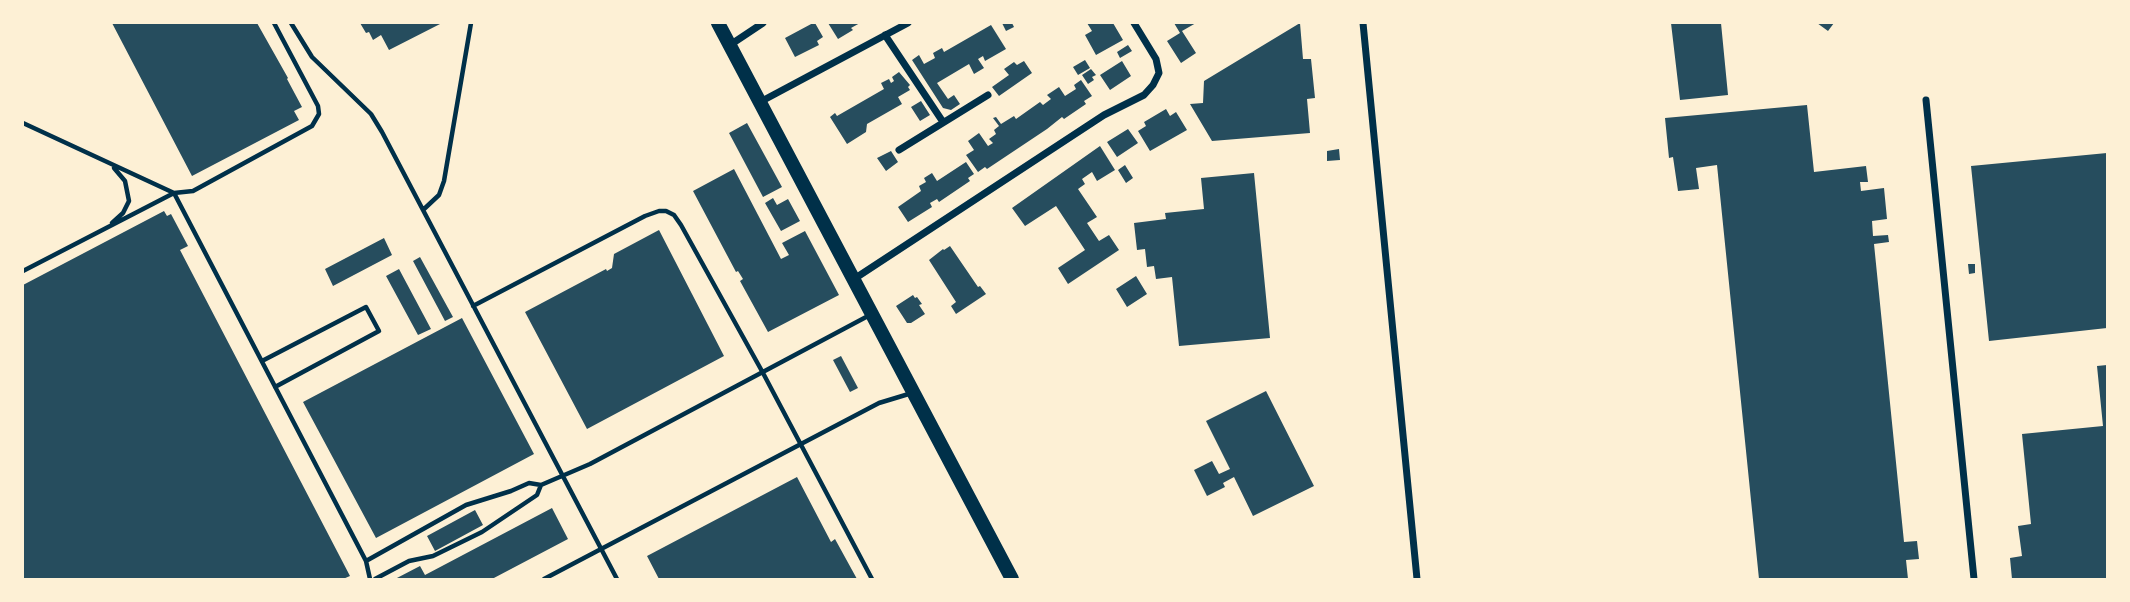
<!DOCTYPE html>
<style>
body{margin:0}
#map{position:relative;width:2130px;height:602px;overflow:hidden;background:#fdf0d5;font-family:Inter,sans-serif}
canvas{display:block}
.frame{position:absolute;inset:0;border:24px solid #fdf0d5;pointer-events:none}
</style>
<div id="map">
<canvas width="2130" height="602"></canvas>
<div class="frame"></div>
</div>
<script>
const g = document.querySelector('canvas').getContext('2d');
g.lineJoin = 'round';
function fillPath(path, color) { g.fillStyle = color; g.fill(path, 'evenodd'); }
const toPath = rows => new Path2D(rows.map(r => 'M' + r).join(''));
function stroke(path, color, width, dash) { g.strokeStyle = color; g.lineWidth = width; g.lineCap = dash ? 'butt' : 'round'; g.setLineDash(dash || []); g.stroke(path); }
fillPath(toPath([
 [112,23,257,23,288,78,287,79,302,107,294,111,299,120,192,176],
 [360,23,442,23,389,50,381,35,373,40,369,32,366,33],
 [813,23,815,23,823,37,817,41,819,45,795,57,785,38],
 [828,23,860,23,851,28,853,30,838,39],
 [1002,23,1012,23,1014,27,1006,31],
 [1087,23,1113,23,1123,40,1096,55,1085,35,1092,31],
 [1174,23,1196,23,1182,31,1196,53,1181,63,1167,41,1180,33],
 [1300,23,1303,59,1311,59,1315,98,1307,99,1310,133,1212,141,1190,104,1203,103,1204,81],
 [1671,23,1721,23,1728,95,1680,100],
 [1817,23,1834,23,1828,31],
 [991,25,1006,49,985,61,983,56,978,59,984,68,974,74,969,64,937,83,948,99,954,95,960,104,951,110,943,108,912,60,919,55,924,64,935,58,933,53,942,48,944,52],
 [1128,45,1132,51,1120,58,1117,52],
 [1085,60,1090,68,1078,75,1073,67],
 [1024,61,1032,73,999,96,992,87,1009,75,1004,69,1014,62,1017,65],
 [1122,61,1131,76,1110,90,1100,75],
 [1091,69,1096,75,1092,77,1094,80,1088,84,1082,75],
 [899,72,910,85,908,87,910,90,898,97,902,104,867,124,866,132,847,144,830,117,835,113,837,116,884,89,881,83,889,79,891,83,894,81,892,77],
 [1081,80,1092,96,1084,101,1086,104,1064,119,1062,117,1047,129,987,169,985,167,978,172,966,155,974,150,968,141,979,133,988,146,993,143,989,139,996,134,994,130,999,126,993,118,996,117,1001,124,1014,116,1016,119,1040,102,1043,105,1051,99,1047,95,1059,87,1065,96,1076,89,1074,85],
 [921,101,930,115,920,121,911,107],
 [1807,105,1814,172,1866,166,1868,182,1860,182,1861,191,1884,188,1887,219,1872,221,1873,236,1888,235,1889,242,1874,244,1904,542,1917,541,1919,559,1906,560,1908,579,1759,579,1717,165,1696,168,1699,189,1678,191,1673,157,1669,158,1665,118],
 [1166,109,1170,116,1176,112,1187,130,1150,151,1138,131,1146,126,1144,122],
 [747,123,782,187,763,197,729,133],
 [1128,129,1138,143,1117,157,1107,142],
 [1100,146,1115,170,1097,181,1092,172,1082,179,1085,184,1078,189,1097,217,1087,223,1099,241,1109,235,1119,250,1068,284,1058,268,1085,250,1056,206,1025,226,1012,208],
 [1339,149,1340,160,1327,161,1327,151],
 [891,151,898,162,886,171,877,158],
 [2107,153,2107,328,1989,341,1971,166],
 [966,162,974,174,968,178,970,181,939,202,937,199,930,203,932,207,908,222,898,207,921,191,919,186,926,182,924,178,932,173,937,181],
 [1125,165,1133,178,1126,183,1118,170],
 [734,169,781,259,789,255,782,243,805,231,839,295,768,332,740,281,743,279,738,271,736,272,693,191],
 [1254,173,1270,338,1179,346,1172,277,1156,279,1154,266,1147,267,1145,249,1137,250,1134,223,1166,219,1165,213,1204,209,1201,178],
 [773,198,777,205,788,199,800,221,781,231,765,203],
 [164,211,167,216,171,214,188,246,180,250,350,576,343,579,23,579,23,285],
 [659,230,724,356,587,429,525,312,606,269,607,271,612,268,614,254],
 [384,238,392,255,333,286,325,269],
 [950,246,978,287,980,286,986,294,956,314,951,306,956,302,929,260,943,249,944,250],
 [420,257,453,317,445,321,413,261],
 [1968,264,1975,264,1975,273,1969,274],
 [399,269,431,329,418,335,386,276],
 [1136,276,1147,294,1127,307,1116,289],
 [913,295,915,298,917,297,922,304,919,305,925,314,911,323,907,323,896,306],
 [462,318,534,454,376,538,303,402],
 [841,356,858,388,850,392,833,360],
 [2107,365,2107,579,2012,579,2010,558,2022,556,2018,526,2031,524,2022,434,2103,426,2097,366],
 [1266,391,1314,486,1253,516,1234,477,1223,483,1225,487,1207,496,1194,470,1212,461,1219,474,1230,469,1206,421],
 [797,477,831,542,835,539,857,579,659,579,647,556],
 [552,508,568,539,492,579,395,579,420,566,425,575],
 [475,510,483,525,435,551,427,536]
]), '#264d5e');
stroke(toPath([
 [291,23,312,57,371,114,382,132,617,579],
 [23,123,174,193,366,561,370,579],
 [423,210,439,195,444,181,471,23],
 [112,223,123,213,129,201,125,181,114,168],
 [23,271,174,193,193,191,312,126,319,114,318,106,274,23],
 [473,306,645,216,659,211,666,211,674,215,681,225,763,373,872,579],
 [262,361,366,307,379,331,275,387],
 [366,561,466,505,511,491,529,483,541,485,590,464,868,316],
 [375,579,409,561,433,556,482,532,537,495,541,485],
 [544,579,879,403,912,393]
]), '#003049', 4.5);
stroke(toPath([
 [1363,23,1417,579],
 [885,35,943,122],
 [730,45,763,23],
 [1926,100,1974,579],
 [760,102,908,23],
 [899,150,988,95],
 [854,279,1104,115,1144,95,1153,85,1159,73,1156,59,1134,23]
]), '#003049', 7);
stroke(toPath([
 [718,23,1012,579]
]), '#003049', 14);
</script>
